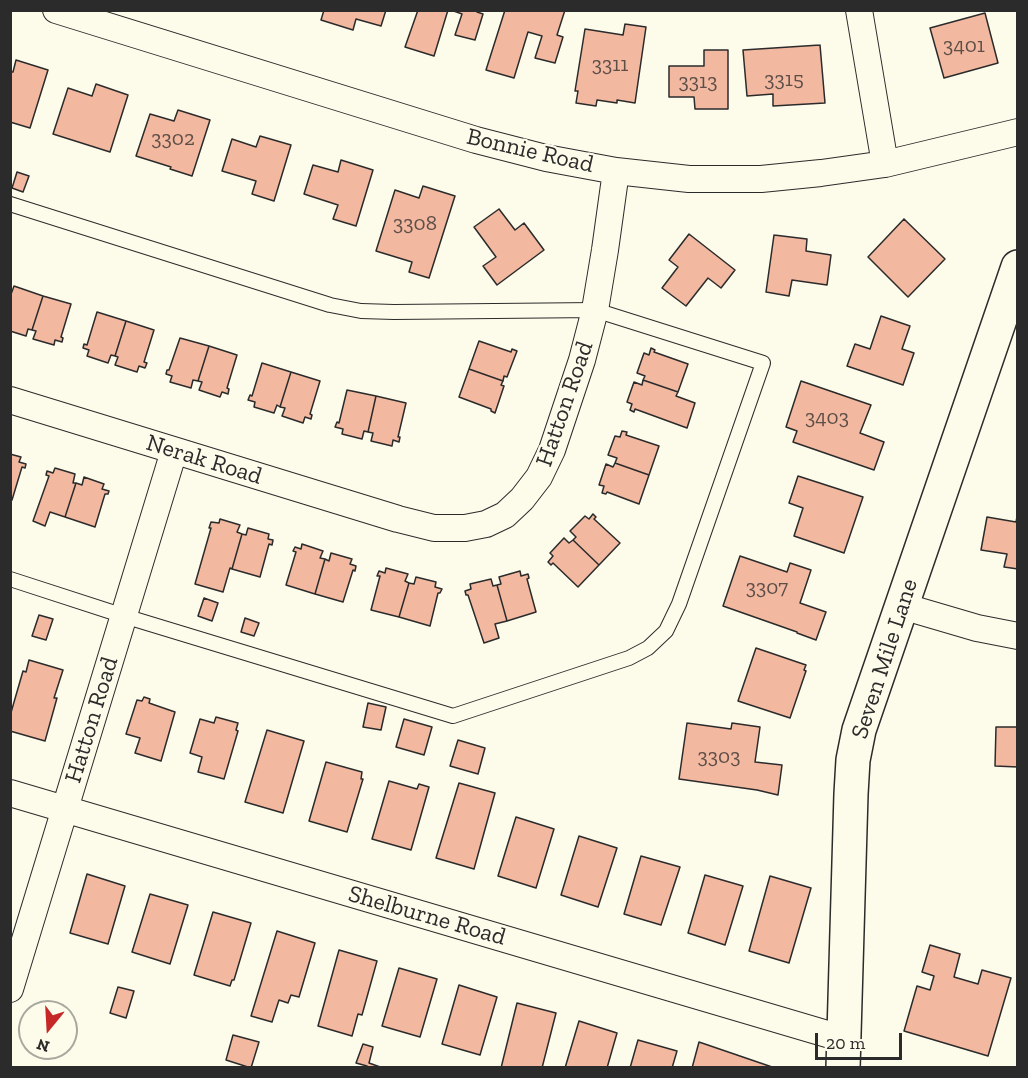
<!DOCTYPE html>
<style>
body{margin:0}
#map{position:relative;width:1028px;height:1078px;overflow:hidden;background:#fdfbea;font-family:"Zilla Slab",serif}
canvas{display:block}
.frame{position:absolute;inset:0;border:12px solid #2b2b2b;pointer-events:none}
.north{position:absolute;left:18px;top:1000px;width:60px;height:60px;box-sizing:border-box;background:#fdfbea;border:2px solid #a9a89e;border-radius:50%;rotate:198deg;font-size:16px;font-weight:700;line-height:24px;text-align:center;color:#2b2b2b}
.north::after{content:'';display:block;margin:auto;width:21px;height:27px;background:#c62828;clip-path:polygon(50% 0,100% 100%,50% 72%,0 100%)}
.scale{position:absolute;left:815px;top:1033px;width:87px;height:27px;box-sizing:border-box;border:3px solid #2b2b2b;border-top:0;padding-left:8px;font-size:18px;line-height:21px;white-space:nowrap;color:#2b2b2b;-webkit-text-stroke:4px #fdfbea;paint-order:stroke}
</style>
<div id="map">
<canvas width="1028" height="1078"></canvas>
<div class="frame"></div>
<div class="north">N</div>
<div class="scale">20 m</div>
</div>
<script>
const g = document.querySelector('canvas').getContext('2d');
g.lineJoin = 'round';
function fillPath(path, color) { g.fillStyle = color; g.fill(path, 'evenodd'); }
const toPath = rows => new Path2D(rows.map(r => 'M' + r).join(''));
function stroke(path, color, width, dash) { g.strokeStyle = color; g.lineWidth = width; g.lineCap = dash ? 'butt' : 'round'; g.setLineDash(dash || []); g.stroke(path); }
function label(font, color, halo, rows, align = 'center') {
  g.font = font + ' "Zilla Slab",serif'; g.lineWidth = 4.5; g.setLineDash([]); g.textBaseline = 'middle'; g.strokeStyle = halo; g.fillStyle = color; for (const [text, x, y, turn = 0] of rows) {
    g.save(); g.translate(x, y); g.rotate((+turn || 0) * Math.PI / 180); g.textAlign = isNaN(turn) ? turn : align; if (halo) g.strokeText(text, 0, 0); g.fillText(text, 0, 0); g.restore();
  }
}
const building = toPath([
 [324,10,386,10,381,26,356,19,353,30,321,20,324,10],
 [418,10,448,10,434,56,405,47,418,10],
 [451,10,477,10,477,12,483,14,475,40,455,35,462,14,451,10],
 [505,10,565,10,557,35,563,37,555,63,535,58,542,36,528,32,514,78,486,70,505,10],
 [985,13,998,63,944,78,930,28,985,13],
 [625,24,646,27,635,103,617,100,617,103,597,100,596,106,576,103,578,91,575,91,585,29,623,35,625,24],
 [820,45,825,103,773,106,773,94,747,96,743,50,820,45],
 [704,50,728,50,728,109,695,109,694,97,669,97,669,66,704,66,704,50],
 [16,60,48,70,30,128,10,122,10,72,13,72,16,60],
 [96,84,128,95,110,152,53,134,68,88,92,96,96,84],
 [178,110,210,120,192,176,170,169,171,167,136,156,150,114,174,121,178,110],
 [260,136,291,145,274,201,252,194,256,181,222,171,232,139,256,147,260,136],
 [341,160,373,170,356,226,333,219,338,205,304,194,313,165,338,172,341,160],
 [17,172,29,176,23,192,12,188,17,172],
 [423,186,455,196,429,278,409,272,412,262,376,251,395,190,419,198,423,186],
 [499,209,515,230,524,223,544,250,497,285,483,266,496,257,474,227,499,209],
 [904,219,945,259,908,297,868,257,904,219],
 [689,234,735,270,721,288,708,278,686,306,662,288,678,267,669,260,689,234],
 [774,235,807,239,806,251,831,255,827,285,792,280,789,296,766,292,774,235],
 [14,286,43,296,32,330,28,329,26,336,10,331,10,297,14,286],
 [43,296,71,304,61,337,63,338,62,342,55,340,54,345,33,339,36,331,32,330,43,296],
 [97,312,126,321,115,356,111,355,108,363,87,356,89,350,83,348,84,344,87,345,97,312],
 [881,316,910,326,902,349,914,353,903,385,847,366,855,344,870,349,881,316],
 [126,321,154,330,144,362,147,363,145,368,139,366,137,372,115,365,118,357,115,356,126,321],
 [180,338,209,346,198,381,193,380,191,388,170,382,172,376,166,374,167,370,169,370,180,338],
 [479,341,511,352,512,349,517,351,507,377,504,376,503,381,469,369,479,341],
 [209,346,237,355,227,388,229,389,228,394,222,392,220,397,199,390,202,382,198,381,209,346],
 [651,348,655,350,654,352,688,364,678,392,643,380,645,376,637,373,644,353,649,355,651,348],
 [262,363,291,372,280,407,277,405,274,413,254,407,255,402,248,400,250,395,252,396,262,363],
 [469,369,503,381,501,385,504,386,495,413,491,411,491,409,459,397,469,369],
 [291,372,320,381,310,414,312,415,311,419,305,417,303,423,282,416,285,408,280,407,291,372],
 [643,380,678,392,676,396,695,403,687,428,635,409,634,412,630,410,632,404,627,402,634,382,642,385,643,380],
 [801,381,871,405,860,433,884,442,874,470,793,442,797,431,786,427,801,381],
 [347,390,376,396,368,432,364,431,362,439,342,434,343,429,335,427,337,422,339,423,347,390],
 [376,396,406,403,398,437,400,437,399,442,393,440,392,446,371,441,373,433,368,432,376,396],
 [622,431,627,432,626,435,659,446,649,475,615,463,617,458,608,455,615,436,620,437,622,431],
 [10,454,21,457,19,462,26,464,25,468,22,467,12,500,10,500,10,454],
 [615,463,649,475,639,504,607,492,606,494,602,493,604,486,599,485,606,464,613,467,615,463],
 [55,468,75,474,73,483,76,483,65,517,50,512,45,526,33,521,49,476,46,475,47,471,53,473,55,468],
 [798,476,863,497,844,553,794,536,803,508,789,503,798,476],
 [84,477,104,484,102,489,109,491,108,494,105,494,95,527,65,517,76,483,82,485,84,477],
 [1018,512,1018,569,1004,567,1007,554,981,550,987,517,1016,522,1018,512],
 [593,514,596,517,594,519,620,543,599,565,573,540,576,537,570,531,585,516,589,519,593,514],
 [220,519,240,525,237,532,242,534,232,569,230,568,223,592,195,584,211,528,209,528,211,522,219,523,220,519],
 [248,528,269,534,268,539,273,540,272,545,269,544,260,577,232,569,242,534,246,535,248,528],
 [564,538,569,543,573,540,599,565,578,587,553,563,551,565,548,562,553,556,550,553,564,538],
 [302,544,323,551,320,558,325,559,315,594,286,585,296,552,293,551,295,547,301,549,302,544],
 [331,553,352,559,350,564,356,566,355,571,353,570,343,602,315,594,325,559,329,561,331,553],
 [740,556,787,572,790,563,811,570,800,603,826,612,816,640,797,633,797,632,723,606,740,556],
 [386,568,408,574,405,581,409,583,399,617,371,610,380,576,377,576,379,571,385,573,386,568],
 [520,571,521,576,528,574,529,578,527,579,536,612,507,621,497,585,501,584,499,577,520,571],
 [416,577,436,582,435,587,442,589,440,593,438,593,430,626,399,617,409,583,414,584,416,577],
 [491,579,493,586,497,585,507,621,495,624,499,638,484,643,468,595,466,595,465,591,471,589,470,584,491,579],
 [204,598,218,603,212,621,198,616,204,598],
 [39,615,53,619,46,640,32,636,39,615],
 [245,618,259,623,254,636,241,632,245,618],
 [756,648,806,665,804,670,806,671,790,718,738,701,756,648],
 [29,660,63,670,54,698,57,698,45,741,10,731,10,716,23,671,26,672,29,660],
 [144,697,150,699,149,703,175,712,161,761,135,753,140,738,126,734,137,700,142,701,144,697],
 [368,703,386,707,381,730,363,727,368,703],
 [216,717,238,723,236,730,238,731,224,779,198,772,202,757,190,753,200,719,214,723,216,717],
 [404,719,432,727,424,755,396,747,404,719],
 [687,723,731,729,732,723,760,727,755,762,782,765,778,795,757,790,679,779,687,723],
 [996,727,1018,727,1018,767,995,766,996,727],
 [267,730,304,741,283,813,245,802,267,730],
 [458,740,485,748,478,774,450,766,458,740],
 [326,762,362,772,361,779,363,779,347,832,309,821,326,762],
 [389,781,417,789,419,784,429,787,411,850,372,839,389,781],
 [459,783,495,793,474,869,436,858,459,783],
 [516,817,554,829,536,888,498,876,516,817],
 [579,836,617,848,598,907,561,895,579,836],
 [641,856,680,867,661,925,624,914,641,856],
 [87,874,125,886,108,944,70,933,87,874],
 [705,875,743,886,725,945,688,933,705,875],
 [770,876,811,888,789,963,749,951,770,876],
 [150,894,188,905,170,964,132,952,150,894],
 [213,912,251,923,234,980,232,980,230,986,194,975,213,912],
 [277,931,315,943,299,997,291,995,288,1003,279,1000,272,1022,251,1016,277,931],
 [930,945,960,954,954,977,978,984,982,970,1011,978,988,1056,904,1031,917,986,930,990,934,976,922,972,930,945],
 [339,950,377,961,362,1015,358,1014,352,1036,318,1026,339,950],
 [399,968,437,979,420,1037,382,1026,399,968],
 [459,985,497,997,480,1055,442,1044,459,985],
 [118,987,134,991,126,1018,110,1013,118,987],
 [517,1003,556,1013,542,1068,501,1068,517,1003],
 [579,1021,617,1033,607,1068,565,1068,579,1021],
 [233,1035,259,1042,251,1068,226,1060,233,1035],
 [638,1040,677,1051,672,1068,630,1068,638,1040],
 [699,1042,775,1068,692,1068,699,1042],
 [363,1044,373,1047,369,1063,383,1068,366,1068,367,1066,356,1063,363,1044]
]);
fillPath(building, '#f2b8a0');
stroke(building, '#2b2b2b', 1.5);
const service = toPath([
 [10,204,330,305,361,311,394,312,595,310,763,363,679,604,666,631,648,648,629,658,453,716,124,616,10,579]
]);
const minor = toPath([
 [56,10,476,140,546,158,616,171,689,179,761,179,821,173,885,164,1018,132],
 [859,10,885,164],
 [10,400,398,519,434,528,465,528,486,524,505,515,522,499,539,477,552,450,582,360,595,310,605,250,616,171],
 [902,606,977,628,1018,636],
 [10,793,844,1039],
 [10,989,174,451]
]);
const tertiary = toPath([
 [843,1068,851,794,853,760,859,730,1018,267]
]);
stroke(service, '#2b2b2b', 16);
stroke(minor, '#2b2b2b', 28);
stroke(tertiary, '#2b2b2b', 36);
stroke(service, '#fdfbea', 14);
stroke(minor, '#fdfbea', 26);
stroke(tertiary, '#fdfbea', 33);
label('21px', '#5d4e48', null, [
 ["3401",964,46],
 ["3311",610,65],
 ["3315",784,80],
 ["3313",698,82],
 ["3302",173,139],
 ["3308",415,224],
 ["3403",827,418],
 ["3307",767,588],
 ["3303",719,757]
]);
label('24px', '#2b2b2b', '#fdfbea', [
 ["Bonnie Road",530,151,13],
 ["Hatton Road",565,404,-71],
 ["Nerak Road",204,460,17],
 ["Seven Mile Lane",885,659,-72],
 ["Hatton Road",92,720,-73],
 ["Shelburne Road",427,916,16]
]);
</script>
